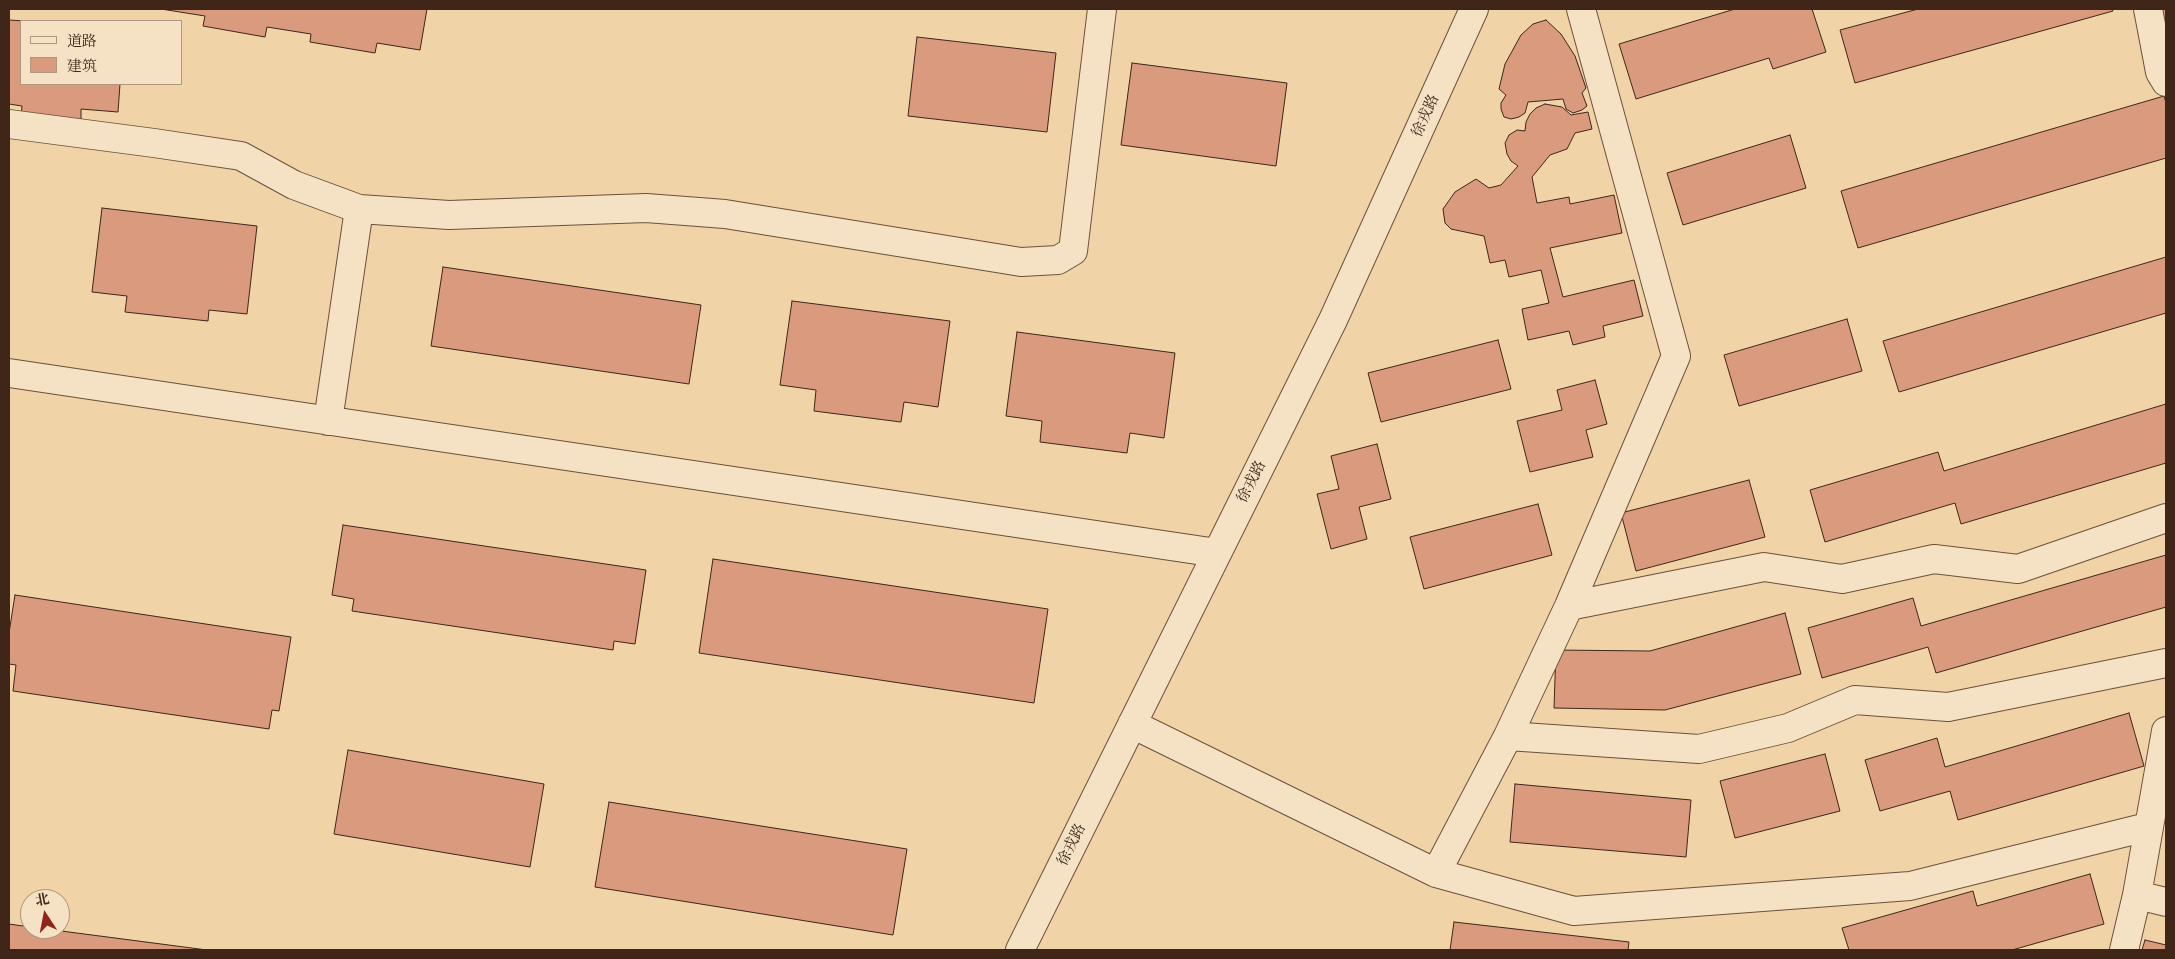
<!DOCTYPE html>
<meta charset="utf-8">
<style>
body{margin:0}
#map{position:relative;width:2175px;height:959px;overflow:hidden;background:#f0d3a6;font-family:"IM FELL Great Primer","Noto Serif SC",serif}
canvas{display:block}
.frame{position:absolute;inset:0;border:10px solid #3f2619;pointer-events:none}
.legend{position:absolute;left:20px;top:20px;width:162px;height:65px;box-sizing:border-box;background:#f5e2c5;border:1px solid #ac9780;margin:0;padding:6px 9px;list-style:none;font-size:15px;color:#3f2619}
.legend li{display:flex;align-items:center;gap:10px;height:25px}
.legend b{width:25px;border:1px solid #ac9780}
.north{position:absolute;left:20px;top:889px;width:50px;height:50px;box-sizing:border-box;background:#f5e2c5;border:1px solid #ac9780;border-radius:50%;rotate:349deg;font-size:14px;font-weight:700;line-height:20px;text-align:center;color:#3f2619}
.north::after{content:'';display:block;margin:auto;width:18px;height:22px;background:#8f2418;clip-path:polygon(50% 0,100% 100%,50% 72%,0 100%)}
</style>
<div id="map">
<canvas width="2175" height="959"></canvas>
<div class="frame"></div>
<ul class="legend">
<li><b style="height:6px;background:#f5e2c5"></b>道路</li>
<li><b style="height:14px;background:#da9a7e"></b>建筑</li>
</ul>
<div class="north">北</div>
</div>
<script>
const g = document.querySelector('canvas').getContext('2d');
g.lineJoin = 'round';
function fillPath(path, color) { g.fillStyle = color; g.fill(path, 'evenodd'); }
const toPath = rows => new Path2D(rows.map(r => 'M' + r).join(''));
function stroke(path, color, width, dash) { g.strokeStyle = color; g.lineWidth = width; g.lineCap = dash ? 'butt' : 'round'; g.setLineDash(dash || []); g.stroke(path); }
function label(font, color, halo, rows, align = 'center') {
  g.font = font + ' "IM FELL Great Primer","Noto Serif SC",serif'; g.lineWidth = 5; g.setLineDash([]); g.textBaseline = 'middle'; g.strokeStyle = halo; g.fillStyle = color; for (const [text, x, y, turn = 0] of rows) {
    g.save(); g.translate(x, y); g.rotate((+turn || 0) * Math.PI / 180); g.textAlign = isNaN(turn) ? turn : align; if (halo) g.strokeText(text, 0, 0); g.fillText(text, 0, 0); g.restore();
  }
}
const building = toPath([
 [161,9,427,9,420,50,377,43,375,53,310,42,311,34,267,27,265,37,203,26,205,16,161,9],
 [1735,9,1812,9,1826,52,1773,69,1769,58,1636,99,1619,44,1735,9],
 [1918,9,2112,9,2113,11,1855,83,1840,30,1918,9],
 [2158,9,2166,9,2166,47,2158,9],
 [9,20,25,21,21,21,21,84,120,84,118,112,81,109,81,122,21,117,22,106,9,104,9,20],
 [1546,20,1561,34,1575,56,1586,88,1582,93,1587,106,1582,110,1573,113,1566,109,1563,99,1528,102,1525,113,1519,117,1511,119,1504,117,1501,109,1501,103,1506,95,1499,89,1505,64,1521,35,1533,24,1546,20],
 [917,37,1056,53,1047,132,908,116,917,37],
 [1132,63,1287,83,1276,166,1121,145,1132,63],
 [2164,96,2166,103,2166,158,1858,248,1841,191,2164,96],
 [1545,104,1562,107,1571,115,1588,112,1592,129,1575,133,1567,149,1550,155,1532,177,1537,203,1569,197,1570,204,1614,195,1622,233,1550,248,1563,297,1634,280,1643,316,1603,326,1605,337,1573,345,1569,331,1528,340,1522,309,1549,303,1541,270,1509,277,1505,260,1490,263,1484,236,1451,229,1445,223,1443,209,1455,192,1476,179,1489,188,1501,185,1518,166,1511,161,1507,154,1505,143,1509,135,1517,130,1525,131,1526,122,1530,114,1536,108,1545,104],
 [1790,135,1806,188,1683,225,1667,173,1790,135],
 [102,208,257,226,247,314,209,310,208,321,125,312,127,296,92,292,102,208],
 [2166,257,2166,313,1899,392,1883,341,2166,257],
 [443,267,701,305,689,384,431,346,443,267],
 [792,301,950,321,938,407,904,402,901,422,814,411,816,390,780,385,792,301],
 [1847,319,1862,371,1739,406,1724,355,1847,319],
 [1017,332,1175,353,1164,438,1130,433,1127,453,1040,442,1042,421,1006,416,1017,332],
 [1498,340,1511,389,1381,422,1368,373,1498,340],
 [1595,380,1607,424,1586,430,1593,457,1530,472,1517,421,1562,410,1557,390,1595,380],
 [2166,404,2166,463,1961,524,1955,503,1825,542,1810,490,1938,452,1944,471,2166,404],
 [1377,444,1391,499,1359,507,1367,539,1331,549,1317,494,1339,489,1331,456,1377,444],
 [1749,480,1765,537,1636,571,1621,513,1749,480],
 [1538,504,1552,555,1424,589,1410,537,1538,504],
 [343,525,646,570,635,644,614,641,613,650,352,611,354,599,332,595,343,525],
 [2166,555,2166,607,1936,673,1928,647,1822,678,1808,628,1913,598,1921,626,2166,555],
 [713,559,1048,609,1034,703,699,653,713,559],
 [15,595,291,637,279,711,272,710,269,729,13,691,16,665,9,664,9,633,15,595],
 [1785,613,1801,674,1665,710,1554,708,1556,650,1650,651,1785,613],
 [2129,713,2144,766,1958,820,1950,791,1880,811,1865,760,1937,738,1945,767,2129,713],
 [348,750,544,784,530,867,334,834,348,750],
 [1825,754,1840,811,1735,838,1720,781,1825,754],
 [1515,784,1691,800,1686,857,1510,842,1515,784],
 [609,802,907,849,893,935,595,887,609,802],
 [2090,874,2104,924,2012,950,1849,950,1842,928,1973,891,1977,906,2090,874],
 [1454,922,1629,942,1628,950,1450,950,1454,922],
 [9,924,30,927,30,929,46,929,207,950,9,950,9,924],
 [2145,940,2166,945,2166,950,2142,950,2145,940]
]);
fillPath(building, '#da9a7e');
stroke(building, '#3f2619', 1);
const minor = toPath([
 [2148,9,2160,72,2166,82],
 [9,124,154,143,241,156,294,185,359,209,449,215,646,208,725,214,1021,262,1058,260,1073,251,1102,9],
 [9,373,1217,553],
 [328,421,359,209],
 [1569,606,1764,567,1842,579,1934,559,2018,569,2166,518],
 [1132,724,1436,873,1574,911,1910,886,2147,827],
 [1508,736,1699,749,1788,728,1855,700,1948,707,2166,663],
 [1436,873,1508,736,1569,606,1676,356,1581,9],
 [2137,895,2166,902],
 [1020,950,1333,320,1474,9],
 [2124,950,2137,895,2166,731]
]);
stroke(minor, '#6b513c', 30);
stroke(minor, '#f5e2c5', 28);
label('15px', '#3f2619', '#f5e2c5', [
 ["徐戎路",1426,116,-66],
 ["徐戎路",1252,482,-63],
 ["徐戎路",1072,845,-64]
]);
</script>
